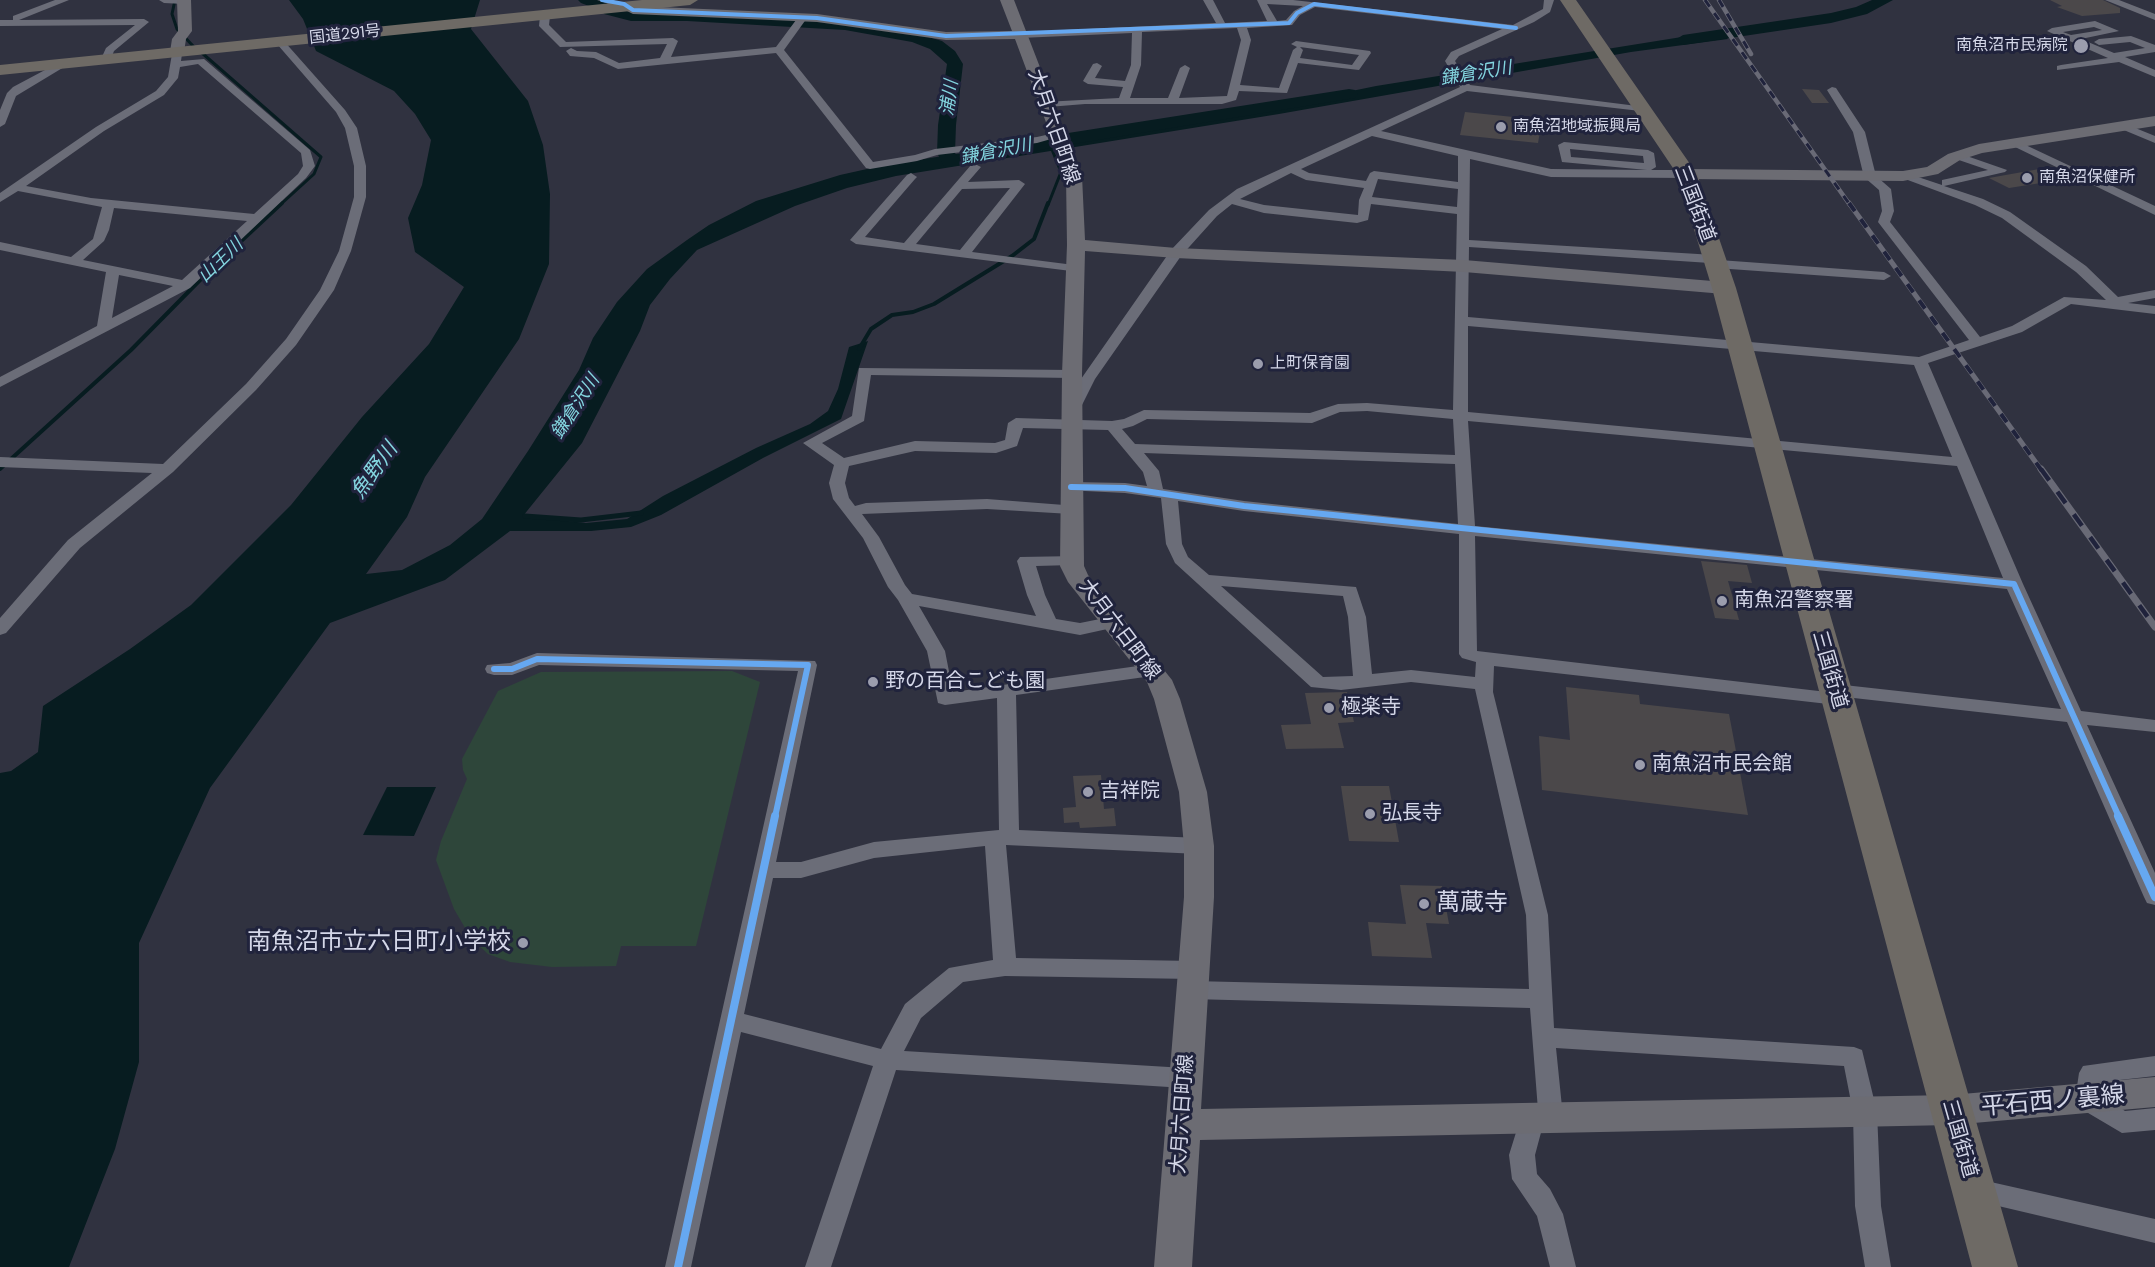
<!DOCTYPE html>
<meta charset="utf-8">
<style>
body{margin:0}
canvas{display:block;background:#303240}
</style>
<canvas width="2155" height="1267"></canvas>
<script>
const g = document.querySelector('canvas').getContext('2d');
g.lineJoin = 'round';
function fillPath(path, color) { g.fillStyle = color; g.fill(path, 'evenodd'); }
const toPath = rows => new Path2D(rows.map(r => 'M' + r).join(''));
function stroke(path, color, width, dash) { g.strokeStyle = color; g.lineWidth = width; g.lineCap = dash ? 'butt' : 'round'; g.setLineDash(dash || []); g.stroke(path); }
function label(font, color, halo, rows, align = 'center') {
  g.font = font + ' "DM Sans","Noto Sans JP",sans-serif'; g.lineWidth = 6; g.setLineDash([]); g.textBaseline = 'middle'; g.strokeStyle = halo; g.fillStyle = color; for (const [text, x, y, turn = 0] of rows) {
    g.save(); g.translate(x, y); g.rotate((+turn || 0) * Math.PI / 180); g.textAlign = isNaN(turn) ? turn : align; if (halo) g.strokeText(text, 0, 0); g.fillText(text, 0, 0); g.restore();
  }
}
fillPath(toPath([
 [732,671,760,682,696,946,621,946,616,966,552,967,510,962,488,954,471,938,454,909,436,860,441,841,467,779,463,770,462,759,498,691,541,672]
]), '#2e463a');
fillPath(toPath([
 [289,0,480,0,471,29,528,101,543,145,550,194,549,264,519,339,425,477,407,517,366,574,402,570,450,545,482,519,528,451,579,370,593,338,617,302,647,269,687,240,709,225,756,201,840,175,885,165,1027,143,1085,138,1269,108,1376,86,1719,31,1728,39,1631,52,1279,114,896,176,847,188,795,206,697,250,670,279,650,305,640,331,582,443,523,516,586,523,627,519,663,496,756,448,810,424,828,411,838,389,849,347,868,341,841,419,763,458,661,515,631,527,591,531,510,531,445,580,330,623,210,788,139,943,139,1062,115,1149,69,1267,0,1267,0,773,11,771,38,752,43,706,130,649,191,605,291,505,362,417,429,344,464,287,415,252,408,218,422,185,431,140,415,114,394,91,316,51,303,19],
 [387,787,436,787,414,836,363,835]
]), '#071c20');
stroke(toPath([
 [175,0,172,14,177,29,194,47],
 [202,53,321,157,314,174,280,205],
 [1048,205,1061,172,1049,142]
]), '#071c20', 3);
stroke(toPath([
 [859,349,871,329,892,315,913,312,934,304,1012,256,1034,239,1048,203],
 [0,469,131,350,208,272,282,203]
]), '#071c20', 4);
stroke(toPath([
 [525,516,581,520,641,513]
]), '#071c20', 5);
fillPath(toPath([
 [578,0,601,0,606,2,608,5,606,7,631,11,687,11,845,20,915,33,942,41,955,51,963,64,956,125,955,153,961,162,958,166,944,166,937,153,938,125,947,64,930,49,912,42,845,30,687,21,631,21,604,14,602,11,604,9,594,8,581,3,578,0],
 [1872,0,1893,0,1867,14,1831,23,1683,45,1675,40,1683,35,1831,13,1856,7,1872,0],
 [1349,89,1355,90,1358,94,1355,98,1049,148,1012,157,1005,155,1003,151,1005,147,1049,136,1349,89]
]), '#071c20');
fillPath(toPath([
 [2050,0,2103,0,2120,8,2120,13,2082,16,2057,7,2062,6],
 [1802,89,1819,90,1829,103,1812,103],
 [1465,112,1542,120,1538,143,1460,135],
 [2045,168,2066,179,2009,188,1989,178],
 [1701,561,1747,565,1752,583,1728,581,1739,620,1715,618],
 [1566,687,1639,695,1640,704,1729,714,1748,815,1542,790,1539,736,1570,740],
 [1347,692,1354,722,1338,723,1344,748,1286,749,1281,725,1311,724,1305,693],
 [1101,775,1104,809,1114,808,1116,826,1080,828,1079,822,1064,823,1063,808,1076,807,1073,776],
 [1341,786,1389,786,1399,842,1349,841],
 [1400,885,1442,886,1449,924,1426,923,1432,958,1372,956,1368,922,1406,924]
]), '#4b484a');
fillPath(toPath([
 [55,0,69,0,19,20,144,19,149,22,114,51,110,61,106,62,101,59,106,48,135,25,0,26,0,20,13,20,13,16,55,0],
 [159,0,188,0,189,1,184,4,164,3,159,0],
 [597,0,613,0,629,6,624,9,597,0],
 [1203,0,1213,0,1225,23,1267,21,1257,0,1293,0,1513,25,1543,9,1544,0,1554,0,1550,12,1534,22,1459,56,1455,61,1470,85,1645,107,1649,108,1649,112,1467,91,1381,131,1551,169,1647,170,1562,162,1558,145,1564,142,1648,150,1654,153,1656,167,1651,170,1687,170,1693,174,1687,178,1551,177,1470,159,1469,240,1714,255,1719,256,1719,260,1884,272,1891,276,1884,280,1716,268,1711,267,1710,263,1469,247,1468,317,1919,357,1969,340,1878,222,1882,211,1879,190,1864,177,1853,132,1827,90,1832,87,1836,88,1865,132,1876,176,1891,189,1894,211,1890,222,1980,337,2012,326,2064,297,2106,300,2076,272,2002,218,1975,205,1897,176,1903,172,1942,185,1942,180,1988,170,1953,158,1953,154,1961,154,2007,170,2005,172,1944,186,1983,199,2010,212,2086,266,2118,297,2155,290,2155,298,2128,303,2155,306,2155,314,2071,304,2022,332,1928,363,2023,584,2081,711,2155,720,2155,732,2087,725,2155,873,2155,905,2147,903,2144,897,2067,722,1845,697,1844,703,1837,705,1494,666,1493,692,1548,915,1554,1028,1854,1047,1862,1050,1877,1112,1881,1206,1891,1267,1865,1267,1855,1206,1853,1112,1844,1066,1556,1048,1563,1117,1560,1125,1551,1128,1543,1125,1535,1155,1537,1174,1550,1189,1563,1214,1576,1267,1550,1267,1537,1216,1512,1179,1509,1155,1523,1110,1532,1107,1538,1110,1530,1008,1192,999,1184,996,1181,990,1184,984,1192,981,1529,989,1526,915,1475,689,1411,682,1341,690,1311,687,1175,563,1166,544,1161,498,1125,493,1065,490,1063,487,1071,482,1125,483,1147,486,1143,472,1108,430,1023,428,1017,446,996,453,915,451,849,466,845,483,849,498,855,506,866,503,987,499,1077,506,1079,509,1071,514,987,509,862,514,879,537,905,585,912,594,1036,616,1027,595,1017,561,1020,557,1078,556,1080,560,1078,564,1072,565,1036,566,1045,595,1056,619,1080,623,1115,616,1121,618,1124,622,1121,626,1080,635,919,606,945,651,953,692,1152,664,1159,666,1161,670,1159,674,1152,676,1016,695,1019,830,1199,838,1206,841,1209,846,1206,851,1199,854,1006,845,1016,958,1194,961,1202,964,1205,970,1202,976,1194,979,1005,976,963,982,921,1018,904,1051,1185,1068,1194,1071,1197,1078,1194,1085,1185,1088,896,1070,831,1267,805,1267,873,1066,741,1032,691,1267,665,1267,798,671,539,665,512,675,494,675,487,673,485,669,487,665,510,663,537,653,815,661,817,665,776,862,801,862,874,842,999,830,997,698,945,705,938,703,927,651,898,600,888,587,863,538,833,499,829,483,834,465,803,443,852,416,859,368,1072,370,1079,374,1072,378,871,375,864,421,822,443,844,458,915,441,995,443,1005,440,1008,423,1016,418,1112,421,1124,419,1144,410,1310,413,1338,404,1367,403,1453,410,1457,214,1371,204,1368,220,1357,223,1264,213,1232,204,1217,216,1181,256,1095,379,1078,413,1068,413,1066,410,1081,379,1171,250,1209,210,1237,189,1460,87,1445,61,1451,52,1502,29,1315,7,1300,15,1292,25,1247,28,1251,40,1240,85,1279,88,1293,50,1297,47,1291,44,1296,41,1370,51,1371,53,1359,70,1298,63,1287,93,1239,91,1236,100,1222,104,1085,104,1048,107,1043,104,1044,102,1119,98,1123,87,1088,84,1083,81,1093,64,1097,63,1102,66,1095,78,1125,81,1131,65,1132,33,1020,38,1015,35,1020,32,1216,23,1203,0],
 [1267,4,1303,6,1294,11,1286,20,1277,21,1267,4],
 [1237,28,1241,40,1227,96,1179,98,1190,68,1185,65,1180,68,1168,98,1130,98,1141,65,1142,32,1237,28],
 [1300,47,1359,55,1352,65,1300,58,1303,50,1300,47],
 [1372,136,1458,156,1458,182,1374,171,1370,173,1366,181,1309,173,1301,169,1372,136],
 [1570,149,1643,156,1644,163,1571,157,1570,149],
 [1291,173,1306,180,1364,188,1359,200,1358,215,1264,205,1240,199,1291,173],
 [1378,179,1458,189,1457,207,1372,197,1378,179],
 [1468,326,1914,365,1952,457,1468,412,1468,326],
 [1367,411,1453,419,1455,455,1135,444,1122,429,1133,426,1147,419,1312,423,1340,412,1367,411],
 [1468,421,1957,466,2003,578,1475,526,1468,421],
 [1144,453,1455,464,1458,524,1244,501,1163,489,1159,471,1144,453],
 [1178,501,1244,511,1459,534,1459,654,1462,658,1476,662,1475,677,1411,670,1372,674,1366,617,1356,587,1209,575,1188,557,1182,544,1178,501],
 [1475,536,2007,589,2061,709,1835,684,1828,686,1827,692,1477,651,1475,536],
 [1221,586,1343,596,1348,617,1353,676,1323,677,1221,586],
 [985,846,993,960,949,968,905,1004,881,1049,744,1014,773,878,801,878,874,858,985,846],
 [2105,0,2119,0,2155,14,2155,20,2105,0],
 [545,13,550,16,549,25,566,42,673,38,678,41,671,57,776,47,799,16,805,16,807,18,784,50,873,162,915,155,935,149,1037,137,1059,132,1065,135,1037,143,937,155,917,161,870,169,866,168,776,53,618,69,594,58,570,56,566,51,571,48,577,51,596,52,619,63,660,58,667,44,560,47,539,26,540,16,545,13],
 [2095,21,2119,31,2081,39,2114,53,2145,48,2130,42,2099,45,2094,42,2099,39,2131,36,2155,45,2155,52,2125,57,2155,70,2155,77,2119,62,2057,70,2057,66,2061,65,2108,58,2047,31,2052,28,2095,21],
 [2094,27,2102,30,2071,35,2063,32,2094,27],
 [280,39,283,40,345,110,357,128,366,166,366,197,351,251,334,290,296,345,256,390,173,472,80,548,6,633,0,635,0,618,68,540,152,473,0,467,0,457,163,464,246,384,286,339,320,290,339,251,354,197,354,166,345,128,336,112,277,44,277,40,280,39],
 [177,51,182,54,181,61,204,59,310,150,315,166,306,178,190,288,0,387,0,377,97,326,106,272,0,250,0,242,71,257,93,239,102,207,18,191,0,202,0,193,96,127,156,91,168,77,172,54,177,51],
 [198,64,301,153,303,166,298,174,254,214,91,198,26,186,104,131,164,95,178,78,180,67,198,64],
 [114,208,247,221,182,280,83,260,104,241,109,230,114,208],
 [119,275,173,286,112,318,119,275],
 [60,62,69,64,16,96,5,124,0,127,0,110,7,93,13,87,60,62],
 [2123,123,2155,136,2155,143,2119,128,2117,126,2123,123],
 [2015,140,2155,206,2155,215,2011,145,2011,141,2015,140],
 [975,164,981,167,968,182,1019,180,1025,184,972,252,1074,265,1079,266,1080,269,1079,272,856,244,850,240,907,175,911,173,917,177,915,179,865,237,904,243,971,165,975,164],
 [1010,188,960,250,916,244,962,189,1010,188],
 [2155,1056,2155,1076,2102,1082,2100,1095,2125,1111,2155,1108,2155,1130,2122,1133,2078,1107,2075,1100,2079,1073,2083,1066,2155,1056],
 [1973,1178,2155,1219,2155,1243,1973,1200,1964,1197,1960,1189,1964,1181,1973,1178]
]), '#6b6d78');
fillPath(toPath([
 [177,0,191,0,192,31,186,39,184,52,177,56,170,52,172,39,178,31,177,0],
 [1000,0,1014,0,1082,176,1085,240,1176,248,1464,260,1724,282,1731,284,1733,288,1731,292,1724,294,1464,272,1176,258,1085,251,1082,374,1084,566,1088,575,1172,680,1180,699,1207,792,1214,846,1214,897,1201,1109,1951,1095,2155,1077,2155,1107,1951,1125,1200,1140,1192,1267,1154,1267,1184,897,1184,846,1179,792,1154,699,1147,682,1068,582,1060,566,1062,374,1067,245,1066,176,1015,39,946,40,817,22,633,14,617,6,624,2,635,6,817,14,946,32,1012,31,1000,0],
 [2155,116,2155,126,1982,153,1960,160,1938,174,1903,181,1687,179,1679,174,1687,169,1903,171,1927,167,1948,154,1979,144,2155,116]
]), '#6c6c73');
fillPath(toPath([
 [642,0,698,0,690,5,0,75,0,65,642,0],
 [1560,0,1576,0,1697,174,1736,288,2018,1267,1972,1267,1712,288,1677,174,1560,0]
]), '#6e6a65');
const railFar2 = toPath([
 [1705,0,1850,205],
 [1719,0,1751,54]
]);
const railFar1 = toPath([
 [1849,203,2042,471]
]);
const rail = toPath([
 [2041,469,2155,627]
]);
stroke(railFar2, '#696a76', 4.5);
stroke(railFar1, '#696a76', 5);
stroke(rail, '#696a76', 7);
stroke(railFar2, '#20233c', 3, [8]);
stroke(railFar1, '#20233c', 4, [10]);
stroke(rail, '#20233c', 4.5, [14]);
stroke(toPath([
 [602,0,624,4,633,10,817,18,946,36,1289,23,1297,13,1314,4,1516,28]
]), '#66a8f1', 4);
stroke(toPath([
 [1071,487,1125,488,1244,506,2014,584,2119,817],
 [494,669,512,669,537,659,808,665,775,817]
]), '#66a8f1', 6);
stroke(toPath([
 [2118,816,2155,897],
 [678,1267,775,816]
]), '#66a8f1', 8);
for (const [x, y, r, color] of [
 [2081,46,8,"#9b9dad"],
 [1501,127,6,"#9b9dad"],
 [2027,178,6,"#9b9dad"],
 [1258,364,6,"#9b9dad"],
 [1722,601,6,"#9b9dad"],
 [873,682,6,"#9b9dad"],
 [1329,708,6,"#9b9dad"],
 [1640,765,6,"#9b9dad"],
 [1088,792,6,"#9b9dad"],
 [1370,814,6,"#9b9dad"],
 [1424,904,6,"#9b9dad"],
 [523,943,6,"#9b9dad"]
]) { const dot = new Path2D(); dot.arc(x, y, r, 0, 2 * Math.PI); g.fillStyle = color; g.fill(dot); stroke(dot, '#20233c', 2); }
label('16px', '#d4d7e8', '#20233c', [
 ["国道291号",345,35,-6]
]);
label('16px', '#d4d7e8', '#20233c', [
 ["南魚沼市民病院",2068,46,"right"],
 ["南魚沼地域振興局",1513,127],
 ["南魚沼保健所",2039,178],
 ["上町保育園",1270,364]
], 'left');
label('italic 18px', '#84d6e0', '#20233c', [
 ["鎌倉沢川",1476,74,-9],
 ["浦川",950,98,-82],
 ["鎌倉沢川",996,152,-11],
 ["山王川",221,261,-44],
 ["鎌倉沢川",576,407,-57]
]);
label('20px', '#d4d7e8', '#20233c', [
 ["大月六日町線",1053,127,71],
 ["三国街道",1694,204,69],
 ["大月六日町線",1119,630,53],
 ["三国街道",1829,670,74],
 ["大月六日町線",1183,1114,-86],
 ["三国街道",1959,1139,74]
]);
label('20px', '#d4d7e8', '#20233c', [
 ["南魚沼警察署",1734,601],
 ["野の百合こども園",885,682],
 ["極楽寺",1341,708],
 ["南魚沼市民会館",1652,765],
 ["吉祥院",1100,792],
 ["弘長寺",1382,814]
], 'left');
label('italic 21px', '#84d6e0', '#20233c', [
 ["魚野川",375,471,-54]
]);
label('24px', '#d4d7e8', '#20233c', [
 ["萬蔵寺",1436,904],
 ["南魚沼市立六日町小学校",511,943,"right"]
], 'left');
label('24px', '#d4d7e8', '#20233c', [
 ["平石西ノ裏線",2053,1102,-5]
]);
</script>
